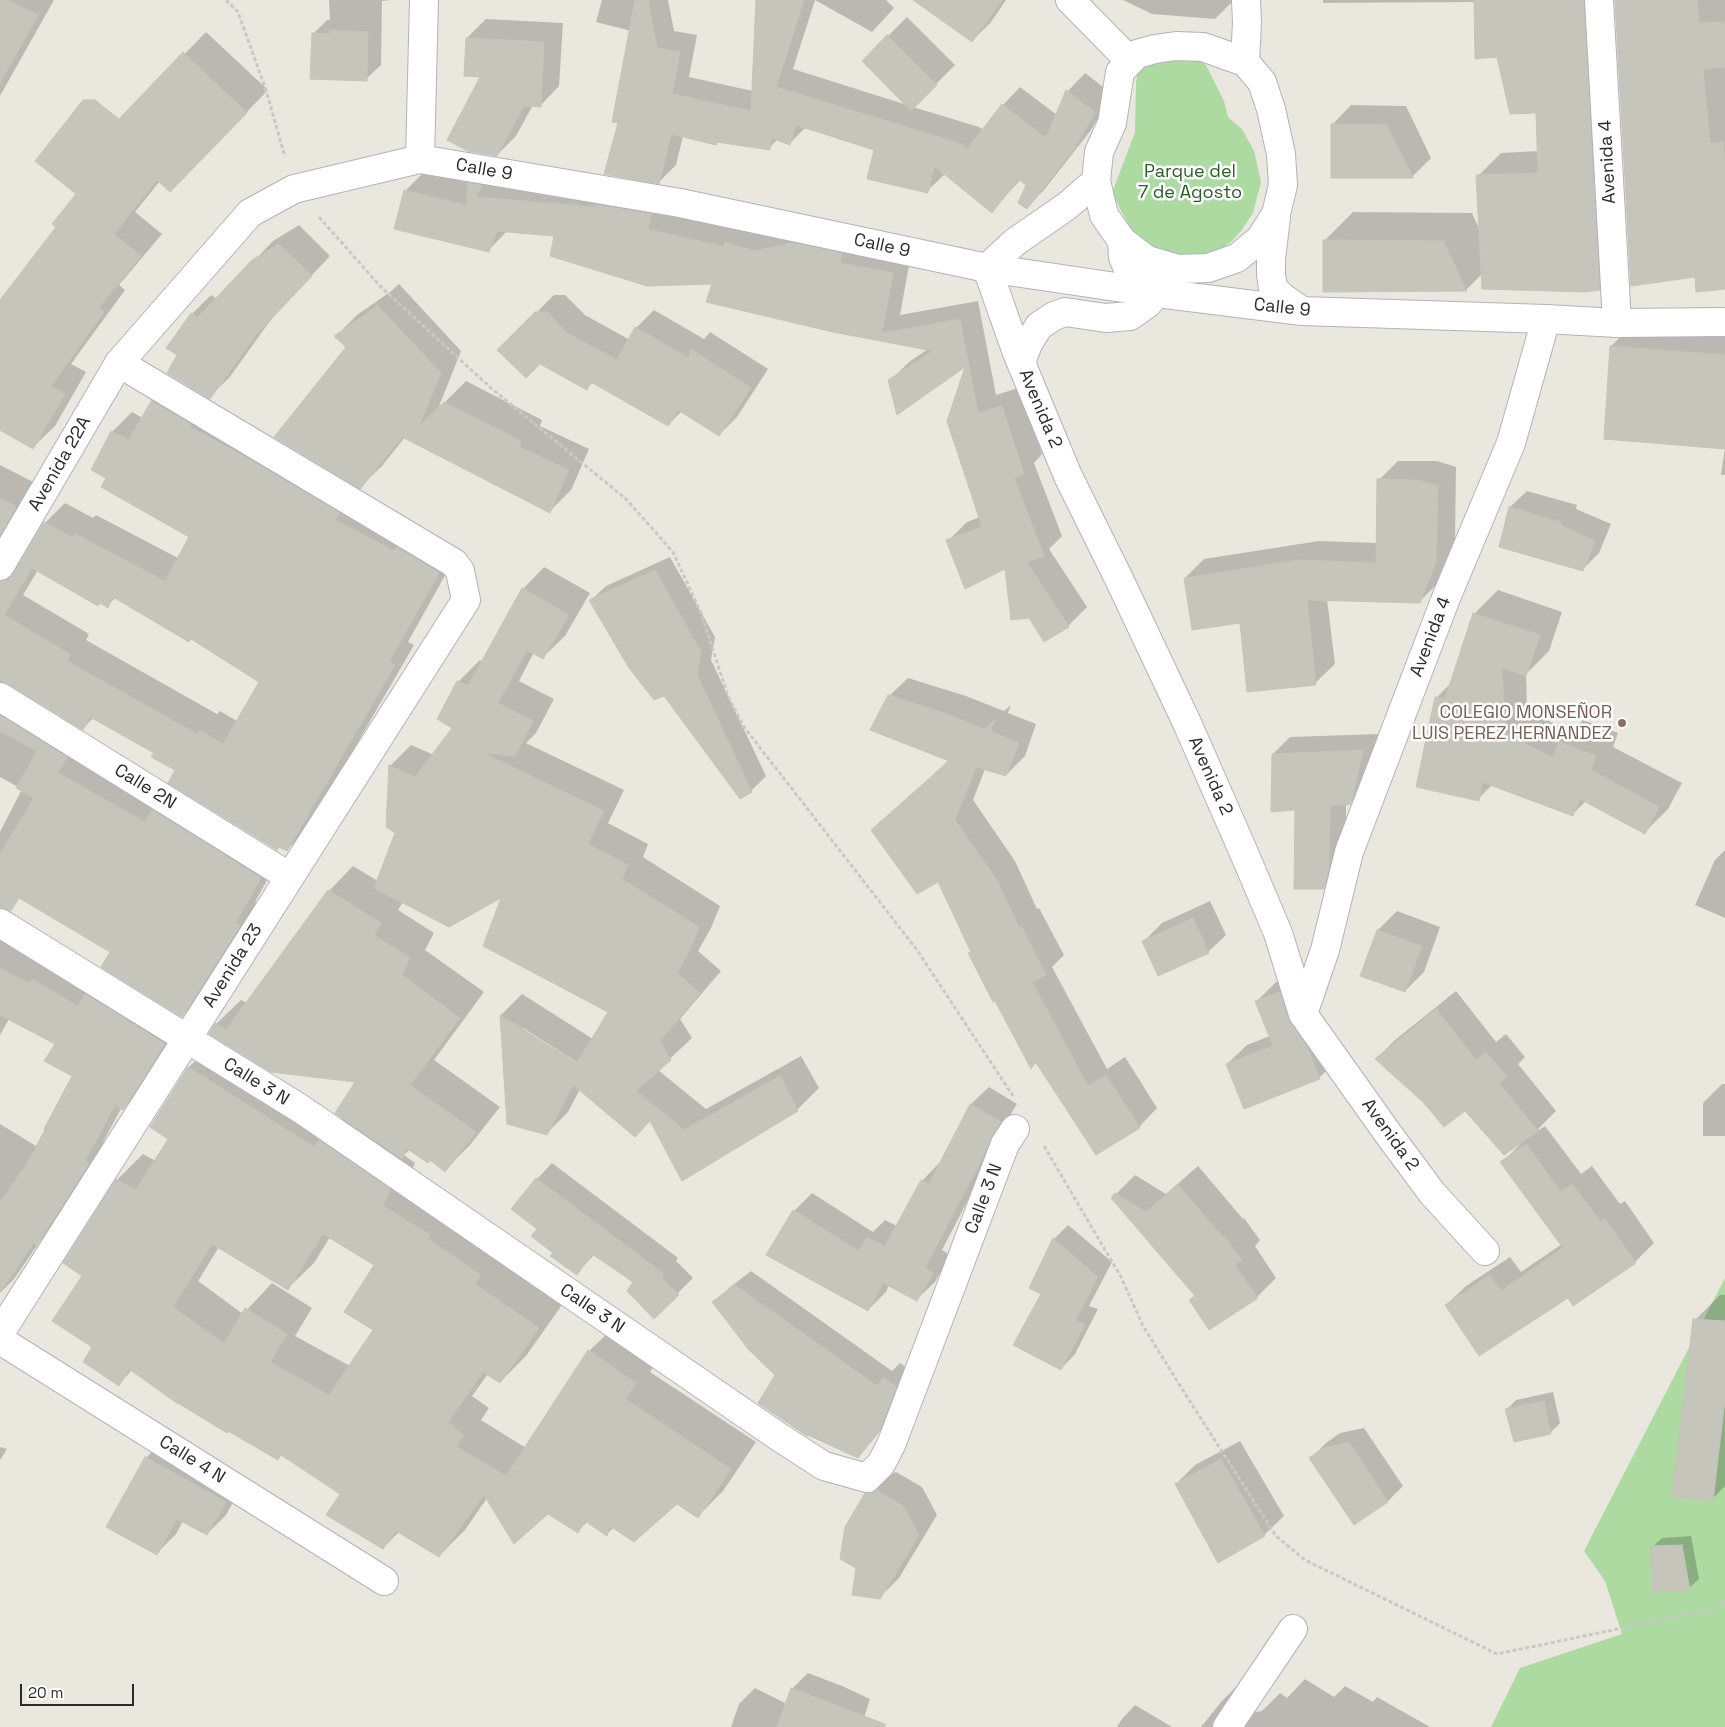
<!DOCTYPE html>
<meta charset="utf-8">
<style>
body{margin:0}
#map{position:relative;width:1725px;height:1727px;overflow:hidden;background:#eae7de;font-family:"Space Grotesk",sans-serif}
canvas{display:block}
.scale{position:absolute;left:20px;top:1684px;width:114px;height:22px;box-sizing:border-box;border:2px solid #2a2a2a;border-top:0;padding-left:6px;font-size:15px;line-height:18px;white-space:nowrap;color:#2a2a2a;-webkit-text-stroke:4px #fff;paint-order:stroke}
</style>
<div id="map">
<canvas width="1725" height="1727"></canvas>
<div class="scale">20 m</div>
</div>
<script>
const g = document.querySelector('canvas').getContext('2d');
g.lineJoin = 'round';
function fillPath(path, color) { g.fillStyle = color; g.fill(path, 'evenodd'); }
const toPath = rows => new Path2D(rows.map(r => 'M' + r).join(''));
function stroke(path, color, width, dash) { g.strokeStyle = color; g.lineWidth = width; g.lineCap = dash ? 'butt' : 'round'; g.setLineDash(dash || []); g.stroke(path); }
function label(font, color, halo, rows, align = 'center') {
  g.font = font + ' "Space Grotesk",sans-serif'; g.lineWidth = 5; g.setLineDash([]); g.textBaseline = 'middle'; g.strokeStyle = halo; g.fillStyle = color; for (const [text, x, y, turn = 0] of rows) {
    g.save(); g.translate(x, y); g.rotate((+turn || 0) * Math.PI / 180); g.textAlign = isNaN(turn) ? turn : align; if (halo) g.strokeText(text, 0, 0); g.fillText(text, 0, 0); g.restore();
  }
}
fillPath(toPath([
 [1150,57,1197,59,1206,65,1224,101,1228,117,1242,129,1254,151,1261,182,1253,213,1241,231,1232,241,1217,252,1195,254,1175,254,1162,251,1146,244,1129,226,1112,193,1135,132,1136,83,1139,62],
 [1725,1278,1725,1727,1491,1727,1520,1668,1622,1634,1605,1581,1584,1551]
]), '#acdaa1');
fillPath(toPath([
 [0,0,54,0,0,96],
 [329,0,391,0,382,1,381,65,366,79,313,34,327,20,330,20],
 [602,0,668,0,674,31,697,35,689,77,753,91,758,0,886,0,894,8,872,32,815,0,793,69,907,105,863,61,907,17,955,65,913,107,979,127,983,130,1003,105,1020,87,1057,115,1068,91,1085,73,1112,94,1091,130,1044,190,1027,207,1027,185,1021,179,992,211,945,174,927,191,875,149,806,127,790,143,778,139,769,148,719,141,716,143,683,136,676,165,659,182,620,122,631,31,596,22],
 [915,0,1006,0,991,22,972,41],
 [1123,0,1234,0,1215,19,1152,14],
 [1323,0,1607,0,1622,266,1599,289,1482,274,1466,290,1324,241,1353,212,1472,213,1480,231,1478,176,1501,153,1539,151,1537,112,1498,56,1475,2,1323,3],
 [1616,0,1725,0,1725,288,1696,276],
 [486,19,563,23,559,86,540,106,533,105,516,136,497,155,482,76,465,75,467,38],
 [206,32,268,90,192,169,160,181,135,212,162,234,119,285,125,290,71,364,86,372,55,426,33,447,0,429,0,302,58,227,78,194,61,181],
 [1351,105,1406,106,1431,158,1412,177,1332,125],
 [488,165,911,254,900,315,978,301,996,395,1021,387,1042,454,1034,463,1062,536,1049,549,1087,607,1068,626,1006,567,948,541,967,522,980,517,968,363,890,381,909,362,928,349,556,235,508,230,488,251,405,191,424,172,470,183],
 [299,225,330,256,275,314,229,378,209,397,179,355,192,314,211,295,217,299,273,241],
 [399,284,461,351,438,409,466,381,542,420,540,426,589,449,571,490,550,511,405,437,382,466,360,487,347,347,336,336,357,315,390,292],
 [554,295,565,295,585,315,630,340,636,328,654,310,704,339,710,332,768,369,737,417,719,435,682,411,668,425,593,382,587,388,540,362,499,350],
 [1640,318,1725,325,1725,475,1721,475,1725,448,1611,346],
 [172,382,458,552,408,642,414,645,307,830,287,850,155,753,93,718,83,729,5,681,11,690,280,857,255,902,259,905,202,996,182,1016,129,959,0,879,0,832,22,789,0,777,0,465,37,484,13,560,22,562,45,523,65,503,93,518,96,515,178,558,190,537,108,477,112,432,132,412,143,418,152,401],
 [38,570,107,606,116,597,191,638,261,681,237,721,220,711,217,714,86,640,89,634,23,595],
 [1398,461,1437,461,1456,467,1455,541,1439,582,1419,602,1327,599,1335,664,1315,683,1241,621,1185,578,1204,559,1319,541,1378,543,1379,480],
 [1527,491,1577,505,1576,509,1611,524,1599,553,1582,570,1510,507],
 [670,557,715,637,711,660,766,776,751,791,740,797,664,694,591,600,606,586],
 [544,567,590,593,565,636,543,657,534,652,519,681,554,699,536,733,526,743,624,790,608,823,648,844,643,857,720,906,711,928,698,951,721,971,680,1019,692,1038,658,1070,706,1109,801,1056,819,1088,797,1110,683,1179,650,1120,580,1089,568,1112,546,1134,508,1123,501,1015,522,994,593,1039,609,1011,504,895,403,902,398,910,434,933,425,950,484,992,434,1060,500,1107,470,1145,445,1170,431,1159,410,1149,404,1155,415,1163,408,1180,564,1302,526,1356,500,1382,488,1374,472,1396,489,1408,481,1420,526,1448,589,1351,615,1326,661,1356,650,1372,756,1442,723,1491,697,1517,677,1503,614,1527,607,1534,588,1521,578,1531,548,1512,487,1498,465,1530,439,1556,399,1532,383,1548,341,1494,282,1454,278,1458,132,1370,119,1384,94,1347,84,1276,65,1263,117,1180,143,1154,156,1161,170,1138,151,1126,189,1067,215,1042,340,1121,343,1117,357,1081,272,1071,216,1024,241,1000,247,1003,329,891,353,866,378,881,396,832,390,766,411,745,434,755,454,727,439,719,458,682,480,660,483,662,523,589],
 [523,1028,583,1066,581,1068,523,1031],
 [330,1237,375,1265,375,1329,350,1366,295,1336,312,1308,272,1283,243,1314,198,1281,219,1247,288,1288,314,1263],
 [1498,590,1562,612,1549,651,1526,674,1527,710,1571,732,1583,720,1618,733,1613,747,1682,783,1668,809,1645,832,1586,801,1573,814,1493,784,1478,799,1436,698,1453,681,1474,614],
 [908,678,966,696,1004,711,1011,705,1008,713,1036,724,1025,756,1006,775,985,769,973,800,1015,861,1037,909,1039,908,1064,955,1052,967,1107,1069,1125,1057,1157,1108,1139,1127,1037,1062,1032,1067,969,953,972,951,939,880,873,830,949,760,889,696],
 [1379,734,1367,786,1350,803,1346,803,1346,849,1340,871,1323,888,1296,809,1273,754,1290,737],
 [1725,850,1725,918,1695,905,1715,860],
 [1210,901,1226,935,1208,952,1144,941,1162,923],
 [1397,911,1440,927,1424,972,1405,991,1378,930],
 [0,940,48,965,183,1024,142,1090,123,1108,122,1107,103,1142,107,1144,56,1225,40,1241,14,1279,0,1293,0,1124,36,1146,74,1075,57,1043,9,1019,0,1035],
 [1299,973,1338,1059,1319,1078,1227,1064,1247,1045,1270,1036,1257,1001,1276,982],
 [1456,991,1496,1042,1506,1034,1525,1057,1518,1064,1556,1111,1538,1129,1539,1130,1545,1126,1581,1174,1592,1166,1620,1204,1625,1201,1654,1243,1635,1262,1568,1296,1446,1305,1466,1286,1510,1257,1521,1272,1562,1244,1502,1163,1520,1144,1520,1143,1465,1109,1424,1101,1376,1059,1395,1040],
 [1722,1084,1725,1084,1725,1136,1703,1136,1703,1103],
 [989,1087,1017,1104,1009,1117,1001,1136,942,1250,950,1255,935,1282,917,1299,889,1285,886,1292,868,1310,768,1254,794,1211,812,1193,873,1232,885,1220,897,1226,922,1181,939,1163,941,1164,971,1104],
 [552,1163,678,1258,676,1261,693,1278,654,1317,634,1282,594,1255,576,1274,554,1252,539,1229,513,1208,537,1179],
 [1198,1166,1243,1219,1244,1218,1260,1240,1255,1246,1276,1278,1257,1297,1191,1300,1195,1295,1116,1194,1135,1175,1166,1194],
 [1068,1225,1112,1262,1089,1306,1098,1309,1075,1354,1061,1369,1042,1294,1054,1239],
 [751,1271,892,1371,900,1363,911,1371,895,1412,872,1441,858,1456,777,1375,714,1303,729,1288],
 [1720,1295,1725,1295,1725,1486,1712,1499,1695,1320],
 [1553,1392,1560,1423,1550,1433,1507,1409,1516,1400],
 [1364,1428,1403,1486,1388,1501,1355,1523,1311,1458,1326,1443,1340,1433],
 [165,1438,244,1482,226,1515,207,1534,183,1521,176,1534,157,1553,146,1458],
 [1240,1441,1284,1516,1264,1535,1176,1484,1195,1465],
 [0,1447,7,1449,0,1460],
 [896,1472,922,1487,937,1515,899,1578,879,1598,857,1568,866,1494,885,1474,891,1474],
 [1691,1536,1699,1579,1689,1588,1652,1547,1662,1538],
 [1251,1672,1249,1709,1257,1712,1262,1711,1280,1693,1287,1698,1305,1679,1334,1697,1345,1686,1373,1702,1377,1697,1430,1727,1201,1727,1221,1702],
 [808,1673,842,1686,870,1699,861,1727,731,1727,739,1704,755,1688,787,1704,792,1689],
 [1135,1705,1172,1727,1117,1727,1122,1719]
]), '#0003');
const building = toPath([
 [0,0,8,0,38,15,0,83,0,0],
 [635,0,648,0,657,48,680,52,672,94,751,111,756,0,804,0,776,87,962,144,967,149,1002,104,1046,138,1066,90,1095,112,1074,149,1027,209,1018,203,1026,185,1018,179,992,213,934,166,928,193,867,179,874,150,796,125,790,145,771,138,770,150,717,142,716,145,671,134,659,184,604,174,618,123,612,122,635,0],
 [913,0,1002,0,972,42,913,0],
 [1474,0,1584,0,1600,290,1586,292,1482,289,1476,175,1538,173,1536,113,1510,114,1497,57,1475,59,1474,0],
 [1615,0,1697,0,1699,23,1725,22,1725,67,1703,69,1710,143,1723,142,1725,170,1725,289,1696,292,1695,277,1631,286,1615,0],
 [330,30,368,32,367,81,310,79,312,33,330,34,330,30],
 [887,35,937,85,911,111,862,61,887,35],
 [466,38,544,42,541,107,524,106,497,156,468,151,447,140,480,77,464,76,466,38],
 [183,52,247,113,170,192,157,180,114,234,141,256,99,307,104,312,51,386,65,394,33,449,0,430,0,300,56,227,52,224,76,194,35,161,83,100,95,100,119,119,183,52],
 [1331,124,1387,125,1413,178,1331,178,1331,124],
 [468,183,482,185,476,197,595,207,596,205,651,214,648,229,724,247,725,242,755,251,792,243,842,253,840,263,893,273,882,333,960,319,978,413,1002,406,1024,474,1014,478,1044,556,1027,562,1069,627,1044,642,1029,618,1011,620,1005,569,965,589,946,540,982,527,947,421,965,367,897,415,888,380,933,351,833,332,706,302,712,284,647,286,550,256,554,236,497,231,489,252,394,229,404,190,466,205,468,183],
 [1323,240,1443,241,1467,291,1323,292,1323,240],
 [279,244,312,276,256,335,210,399,167,373,177,355,166,348,191,313,197,318,252,260,279,244],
 [376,304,441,373,419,426,444,402,521,441,519,447,569,470,550,513,402,437,360,489,274,437,346,347,334,336,376,307,376,304],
 [535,312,547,312,567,333,617,360,635,327,689,358,691,349,751,388,719,436,678,410,668,426,591,382,587,390,540,364,526,378,497,350,535,312],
 [1610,346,1725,355,1725,449,1604,439,1610,346],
 [151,401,191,424,190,427,254,462,340,513,335,520,394,551,396,547,439,573,389,662,395,665,287,851,279,847,277,850,168,783,175,770,151,757,154,753,90,717,83,730,8,684,0,681,0,582,8,579,13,574,44,522,73,538,75,534,165,581,189,537,101,487,106,478,91,470,111,431,129,440,151,401],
 [32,568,98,606,100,603,108,608,113,597,189,642,191,639,259,682,223,744,199,730,197,734,67,661,70,654,4,615,32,568],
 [1377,479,1417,480,1438,486,1436,561,1420,603,1307,600,1316,685,1247,692,1240,623,1192,630,1184,578,1299,560,1376,563,1377,479],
 [0,498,16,507,0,535,0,498],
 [1509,507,1561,522,1560,525,1595,541,1583,571,1499,547,1509,507],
 [655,570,701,652,697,675,752,792,740,799,664,696,654,700,629,668,589,600,655,570],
 [522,588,569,615,543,659,527,650,498,703,533,721,515,756,483,753,604,811,588,844,628,865,622,879,699,927,690,950,677,973,700,993,660,1041,671,1060,636,1091,684,1130,780,1076,798,1111,682,1181,650,1121,635,1137,573,1085,547,1135,507,1124,500,1015,577,1063,608,1012,483,946,501,898,449,927,374,888,395,833,386,827,389,765,415,777,452,728,437,719,457,681,468,686,522,588],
 [1473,613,1540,635,1526,676,1502,668,1505,733,1553,758,1559,742,1596,756,1591,770,1659,807,1645,834,1580,799,1573,816,1482,782,1479,801,1416,787,1435,697,1445,699,1473,613],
 [888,695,947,714,984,729,995,720,990,731,1019,743,1006,776,976,767,955,820,997,880,1019,927,1021,926,1046,975,1032,982,1088,1086,1106,1075,1140,1128,1096,1155,1035,1061,1031,1069,995,1001,993,1002,968,953,971,952,938,882,917,894,871,830,949,761,870,730,888,695],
 [0,715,67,757,58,773,145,822,152,810,261,878,236,922,240,926,182,1017,101,967,110,952,19,898,11,911,0,907,0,854,34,798,16,788,37,751,0,731,0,715],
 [1363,750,1351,804,1330,806,1329,867,1324,889,1294,889,1295,810,1271,812,1272,754,1363,750],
 [328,890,381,923,374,935,410,958,402,975,460,1018,410,1085,476,1132,445,1172,430,1160,428,1163,406,1148,402,1159,335,1113,355,1082,271,1072,209,1034,215,1023,226,1030,328,890],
 [1193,918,1209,953,1158,976,1142,941,1193,918],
 [1377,930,1422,946,1405,992,1360,976,1377,930],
 [0,968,30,984,32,979,78,1006,85,994,165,1044,123,1110,115,1105,85,1161,89,1163,37,1245,34,1243,0,1292,0,1202,26,1165,46,1130,44,1129,72,1076,44,1061,55,1044,0,1015,0,968],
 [1280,992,1288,1019,1307,1047,1320,1079,1244,1109,1226,1064,1273,1046,1255,1001,1280,992],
 [1436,1009,1476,1060,1486,1052,1507,1077,1499,1083,1538,1131,1504,1155,1465,1111,1444,1127,1423,1102,1375,1059,1436,1009],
 [188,1067,314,1147,319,1140,390,1189,383,1206,430,1235,428,1239,481,1275,475,1284,539,1328,500,1383,483,1372,448,1422,464,1435,456,1446,506,1476,588,1350,636,1383,625,1399,731,1469,698,1518,677,1504,634,1542,610,1526,607,1536,585,1521,578,1533,548,1514,514,1544,484,1495,439,1557,396,1531,383,1549,326,1515,340,1494,281,1455,278,1460,228,1431,227,1433,178,1403,178,1404,129,1369,119,1386,83,1362,92,1347,52,1321,82,1276,63,1263,116,1179,136,1190,168,1139,150,1127,188,1067],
 [323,1234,374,1265,344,1312,373,1330,329,1395,270,1362,287,1334,245,1308,224,1344,173,1307,212,1244,288,1290,323,1234],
 [970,1104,1001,1122,992,1136,984,1155,925,1268,933,1273,917,1301,883,1283,868,1311,766,1255,793,1210,859,1251,867,1237,885,1246,921,1180,929,1184,970,1104],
 [1526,1144,1561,1192,1572,1184,1601,1222,1605,1219,1636,1263,1573,1306,1568,1298,1479,1356,1445,1305,1490,1275,1501,1291,1563,1248,1500,1162,1526,1144],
 [536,1178,664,1274,661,1277,679,1295,654,1319,627,1291,633,1282,592,1254,577,1275,550,1256,553,1253,531,1236,537,1229,511,1209,536,1178],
 [1178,1185,1223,1237,1224,1236,1242,1260,1235,1265,1258,1298,1209,1330,1189,1300,1195,1296,1111,1198,1115,1193,1146,1212,1178,1185],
 [1053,1238,1098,1277,1075,1321,1085,1324,1061,1370,1013,1345,1041,1294,1029,1288,1053,1238],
 [735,1285,877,1386,884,1377,896,1387,880,1429,858,1458,808,1435,807,1436,758,1403,775,1375,749,1350,712,1302,735,1285],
 [1693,1319,1725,1321,1725,1400,1713,1501,1672,1497,1693,1319],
 [1544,1401,1551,1434,1514,1442,1505,1409,1544,1401],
 [1349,1442,1388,1502,1354,1525,1309,1458,1324,1448,1349,1442],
 [145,1457,226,1502,207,1535,177,1519,157,1555,106,1527,145,1457],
 [1221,1459,1265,1536,1218,1563,1175,1484,1221,1459],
 [876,1490,903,1506,919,1535,880,1599,852,1595,856,1568,840,1559,845,1527,865,1493,870,1493,876,1490],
 [1682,1545,1690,1590,1652,1592,1651,1546,1682,1545],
 [791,1688,885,1724,885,1727,777,1727,791,1688]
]);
fillPath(building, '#c6c5bc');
stroke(building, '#c6c3b8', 1);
const minor = toPath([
 [1070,0,1130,61],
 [1599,0,1617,323],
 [1245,62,1247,22,1246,0],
 [420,159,424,0],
 [1096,181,1067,206,1015,242,987,268,1017,353,1068,476,1119,579,1187,723,1241,846,1278,933,1303,1014,1389,1135,1432,1193,1485,1251],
 [1276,217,1271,259,1271,275,1273,288,1282,297,1302,311],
 [1122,241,1147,260,1178,269,1208,268,1237,258,1260,239,1276,214,1283,185,1281,154,1271,109,1262,82,1245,62,1203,47,1176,46,1155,49,1137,54,1120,72,1112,123,1099,152,1096,181,1104,215,1122,241,1123,257,1128,269,1138,284,1157,293],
 [1023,367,1022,359,1029,342,1039,326,1054,316,1065,312,1106,318,1130,316,1147,304,1157,293,1171,284],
 [0,697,290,877],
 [0,923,301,1109,779,1437,824,1466,867,1478,881,1464,891,1445,1005,1144,1015,1129],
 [1303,1014,1325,950,1349,852,1446,598,1511,443,1546,319],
 [0,1333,466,600,460,571,454,563,119,363],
 [0,1340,384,1581],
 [1227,1727,1293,1629]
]);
const tertiary = toPath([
 [0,566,119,363,250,213,294,189,420,159,680,203,987,268,1157,293,1302,311,1546,319,1617,323,1725,322]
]);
stroke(minor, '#b2b2bc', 30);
stroke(tertiary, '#b2b2bc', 30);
stroke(toPath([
 [226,0,238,12,266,90,285,157],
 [319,217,380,286,491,388,626,499,673,552,701,613,728,696,744,727,917,950,1013,1096],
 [1044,1146,1121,1277,1143,1326,1184,1392,1276,1536,1305,1560,1497,1654,1714,1609,1723,1603,1725,1599]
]), '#c8c8c8', 3, [4, 2.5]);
stroke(minor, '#fff', 28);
stroke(tertiary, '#fff', 28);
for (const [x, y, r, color] of [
 [1622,723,5,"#8d6e63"]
]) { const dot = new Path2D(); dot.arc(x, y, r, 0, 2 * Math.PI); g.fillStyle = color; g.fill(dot); stroke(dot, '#fff', 2); }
label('18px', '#2a2a2a', '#fff', [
 ["Avenida 4",1608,162,-93],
 ["Calle 9",484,170,10],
 ["Calle 9",882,246,12],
 ["Calle 9",1282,308,6],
 ["Avenida 2",1040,409,67],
 ["Avenida 22A",60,464,-60],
 ["Avenida 4",1431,637,-69],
 ["Avenida 2",1210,776,66],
 ["Calle 2N",145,787,32],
 ["Avenida 23",233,966,-58],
 ["Calle 3 N",256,1082,32],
 ["Avenida 2",1390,1135,54],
 ["Calle 3 N",984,1199,-69],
 ["Calle 3 N",592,1309,34],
 ["Calle 4 N",192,1460,32]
]);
label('18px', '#275e23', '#fff', [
 ["Parque del",1190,172],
 ["7 de Agosto",1190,193]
]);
label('18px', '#785e54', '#fff', [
 ["COLEGIO MONSEÑOR",1612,713],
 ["LUIS PEREZ HERNANDEZ",1612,734]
], 'right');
</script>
